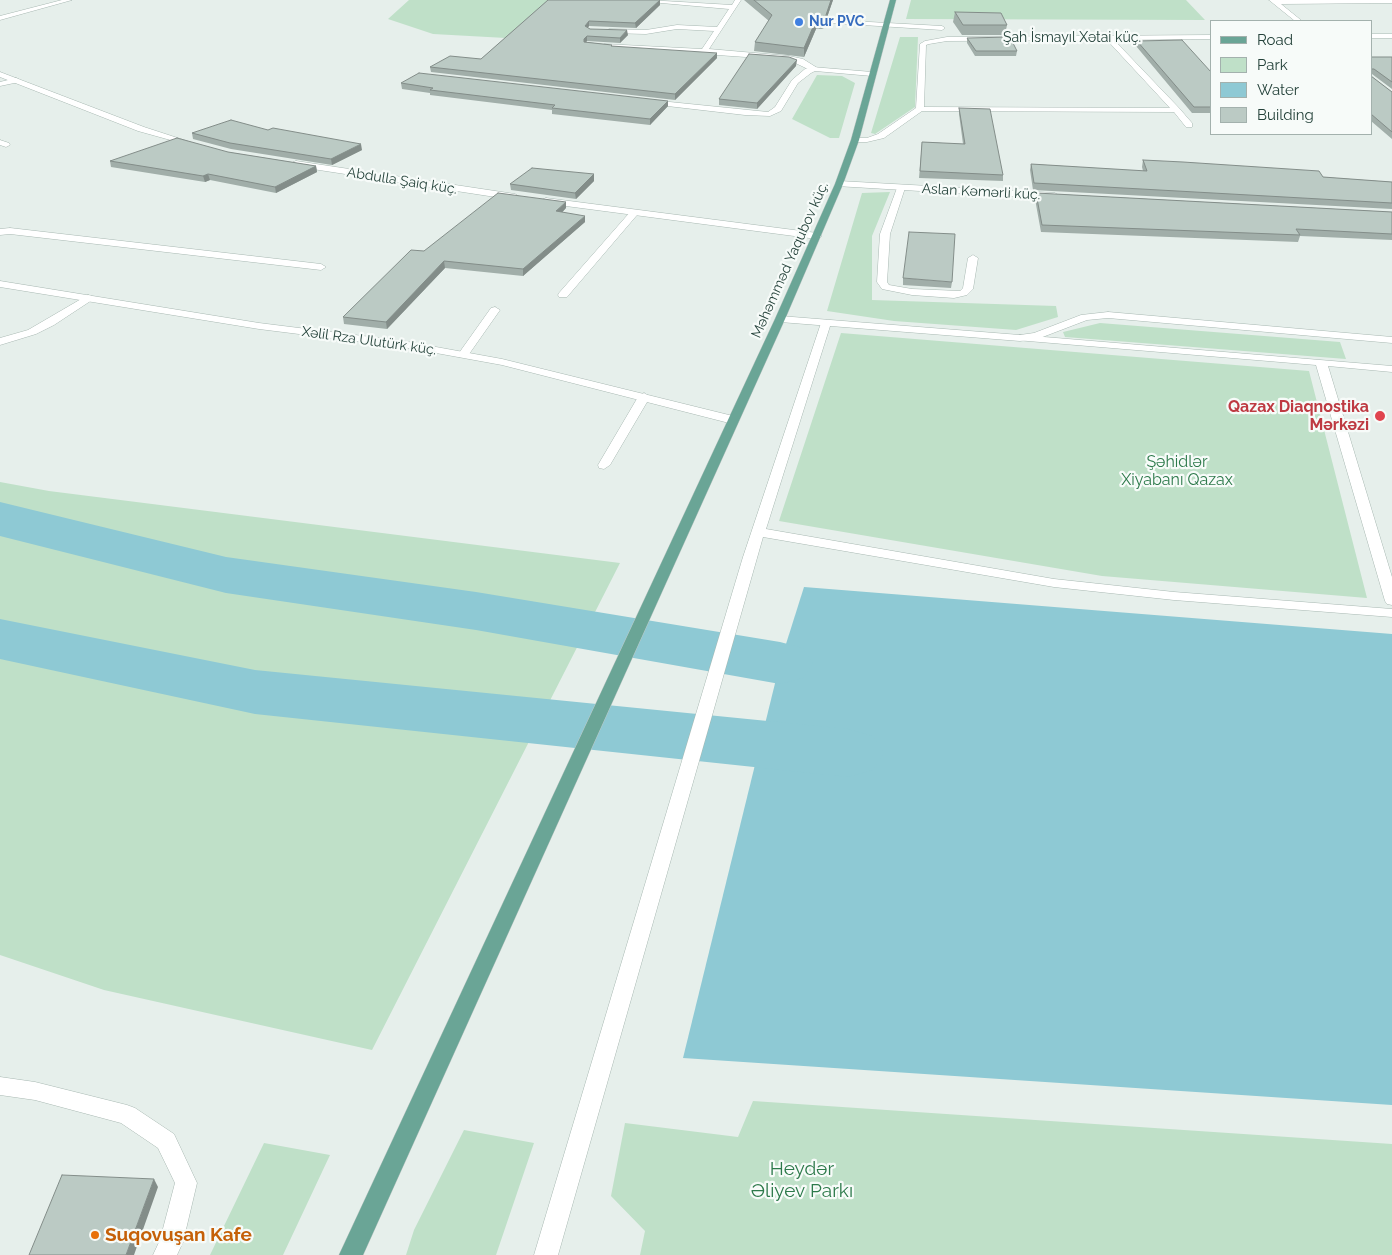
<!DOCTYPE html>
<meta charset="utf-8">
<style>
body{margin:0}
#map{position:relative;width:1392px;height:1255px;overflow:hidden;background:#e6efeb;font-family:Raleway,sans-serif}
canvas{display:block}
.legend{position:absolute;left:1210px;top:20px;width:162px;height:115px;box-sizing:border-box;background:#f7fbf9;border:1px solid #a3b1ad;margin:0;padding:6px 9px;list-style:none;font-size:15px;color:#24423a}
.legend li{display:flex;align-items:center;gap:10px;height:25px}
.legend b{width:25px;border:1px solid #a3b1ad}
</style>
<div id="map">
<canvas width="1392" height="1255"></canvas>
<ul class="legend">
<li><b style="height:6px;background:#6aa596"></b>Road</li>
<li><b style="height:14px;background:#bfe0c8"></b>Park</li>
<li><b style="height:14px;background:#8ec9d4"></b>Water</li>
<li><b style="height:14px;background:#bbcac4"></b>Building</li>
</ul>
</div>
<script>
const g = document.querySelector('canvas').getContext('2d');
g.lineJoin = 'round';
function fillPath(path, color) { g.fillStyle = color; g.fill(path, 'evenodd'); }
const toPath = rows => new Path2D(rows.map(r => 'M' + r).join(''));
function stroke(path, color, width, dash) { g.strokeStyle = color; g.lineWidth = width; g.lineCap = dash ? 'butt' : 'round'; g.setLineDash(dash || []); g.stroke(path); }
function label(font, color, halo, rows, align = 'center') {
  g.font = font + ' Raleway,sans-serif'; g.lineWidth = 4.5; g.setLineDash([]); g.textBaseline = 'middle'; g.strokeStyle = halo; g.fillStyle = color; for (const [text, x, y, turn = 0] of rows) {
    g.save(); g.translate(x, y); g.rotate((+turn || 0) * Math.PI / 180); g.textAlign = isNaN(turn) ? turn : align; if (halo) g.strokeText(text, 0, 0); g.fillText(text, 0, 0); g.restore();
  }
}
fillPath(toPath([
 [409,0,557,0,506,38,433,34,388,19],
 [911,0,1186,0,1205,20,906,19],
 [900,37,918,37,915,107,875,134,871,133],
 [817,75,842,76,855,83,839,138,830,138,792,119],
 [890,192,872,236,872,300,1056,306,1058,317,1016,330,894,321,827,311,862,193],
 [1100,323,1340,342,1346,359,1065,337,1063,332],
 [841,333,1309,371,1367,598,1102,576,779,521],
 [0,482,49,491,620,563,372,1050,104,990,0,955],
 [753,1101,1392,1144,1392,1255,640,1255,645,1231,611,1196,625,1123,738,1137],
 [464,1130,534,1143,496,1255,406,1255,414,1230],
 [264,1143,330,1155,283,1255,210,1255]
]), '#bfe0c8');
fillPath(toPath([
 [804,587,1392,634,1392,1105,683,1058,780,663]
]), '#8ec9d4');
fillPath(toPath([
 [0,502,226,557,476,592,780,642,803,648,813,663,803,678,780,684,476,630,226,593,0,536,0,502],
 [0,619,255,670,848,729,873,736,884,753,873,770,848,777,255,714,0,659,0,619]
]), '#8ec9d4');
const service = toPath([
 [62,0,72,0,0,20,0,16,62,0],
 [647,0,732,5,735,0,741,0,709,49,789,56,803,59,819,69,812,71,789,60,602,47,601,46,604,44,702,49,714,31,677,29,646,34,609,33,606,31,609,29,646,30,677,25,717,27,729,9,650,2,647,0],
 [833,20,942,26,945,28,942,30,831,23,831,21,833,20],
 [16,78,20,80,19,82,0,86,0,82,16,78],
 [0,140,9,143,10,145,6,147,0,145,0,140],
 [901,185,905,188,890,234,887,282,889,285,912,289,960,291,963,288,968,258,973,255,978,258,973,289,967,295,954,298,912,295,882,289,877,282,880,234,897,188,901,185],
 [634,210,639,213,637,215,567,297,559,297,558,295,559,293,631,211,634,210],
 [10,228,321,264,326,267,321,270,10,234,0,235,0,229,10,228],
 [88,295,92,296,93,298,92,300,54,325,36,334,0,345,0,338,28,330,88,295],
 [495,307,500,310,467,357,459,357,457,355,459,353,491,308,495,307],
 [826,320,831,323,766,529,1054,579,1174,592,1392,609,1392,617,1174,600,1054,587,763,537,558,1255,534,1255,743,557,821,323,826,320],
 [1020,335,1392,366,1392,372,1328,366,1392,577,1392,605,1387,604,1385,601,1316,365,1016,340,1015,338,1016,336,1020,335],
 [644,393,650,397,610,465,604,469,599,468,598,465,638,397,644,393],
 [0,1077,35,1082,127,1105,135,1108,174,1134,197,1183,183,1242,177,1255,153,1255,160,1240,175,1183,158,1148,121,1123,35,1100,0,1095,0,1077]
]);
const minor = toPath([
 [1269,0,1392,0,1392,3,1281,4,1302,21,1295,21,1269,0],
 [1371,34,1392,34,1392,38,1371,38,1371,34],
 [1211,35,1211,39,1114,40,1179,108,1192,123,1192,127,1186,127,1174,112,922,111,884,138,867,142,855,142,851,140,855,138,867,138,878,134,916,108,920,44,925,41,947,37,1211,35],
 [1107,40,1170,108,924,107,926,45,929,44,947,41,1107,40],
 [812,67,872,72,876,74,872,76,815,71,811,73,798,83,781,111,770,116,745,115,650,104,646,102,650,100,768,112,775,107,792,80,805,69,812,67],
 [0,72,144,127,196,144,192,146,138,131,0,77,0,72],
 [296,161,515,194,520,197,515,200,293,166,293,162,296,161],
 [839,181,1055,193,1059,196,1055,199,836,186,836,182,839,181],
 [546,198,817,233,822,236,817,239,543,203,543,199,546,198],
 [0,281,259,323,403,341,502,359,737,417,739,420,733,424,502,365,403,347,259,329,0,287,0,281],
 [1108,312,1392,337,1392,343,1108,318,1087,320,1040,338,1020,341,780,322,775,319,780,316,1020,335,1034,333,1081,315,1108,312]
]);
const primary = toPath([
 [890,0,896,0,859,140,843,184,785,319,363,1255,339,1255,775,319,835,184,851,140,890,0]
]);
stroke(service, '#a8b8b2', 1);
stroke(minor, '#a8b8b2', 1);
stroke(primary, '#c2cac8', 1);
fillPath(service, '#fff');
fillPath(minor, '#fff');
fillPath(primary, '#6aa596');
fillPath(toPath([
 [548,0,660,0,660,5,636,28,589,26,588,28,590,29,628,35,620,43,587,41,586,42,612,45,612,46,717,58,675,100,431,72,430,67,481,59],
 [744,0,833,0,823,29,816,29,804,57,754,51,755,42,769,21],
 [955,12,1007,25,1005,35,962,35,953,22],
 [967,38,1017,51,1016,56,975,56,967,43],
 [1137,41,1211,72,1211,113,1192,113,1136,46],
 [1371,57,1392,57,1392,89,1372,74,1371,75],
 [796,66,757,109,719,105,719,99],
 [1371,76,1392,92,1392,139,1371,121],
 [401,83,668,101,668,106,650,125,552,114,552,110,430,95,430,93,402,89],
 [959,108,1003,175,1003,181,919,178,922,142,963,144,959,114],
 [268,130,362,150,332,165,231,149,193,139,192,133],
 [228,152,316,166,317,172,276,193,210,180,205,182,111,167,110,161],
 [1143,160,1323,177,1392,182,1392,209,1033,190,1030,170,1031,164,1143,171,1142,167],
 [594,181,576,199,511,190,510,184],
 [1036,193,1392,212,1392,240,1300,236,1298,242,1041,232,1035,199],
 [566,208,562,212,585,222,523,276,445,268,387,329,344,324,343,317,424,251],
 [903,278,952,282,951,288,903,285]
]), '#a1aea9');
fillPath(toPath([
 [660,0,660,5,636,28,635,23],
 [831,0,833,0,823,29,824,21],
 [816,20,816,29,804,57,804,48],
 [589,21,589,26,585,31,585,26],
 [627,30,628,35,620,43,620,38],
 [587,36,587,41,584,44,584,39],
 [717,53,717,58,675,100,675,94],
 [797,60,796,66,757,109,757,103],
 [668,101,668,106,650,125,650,119],
 [361,144,362,150,332,165,331,159],
 [316,166,317,172,276,193,275,187],
 [208,174,210,180,205,182,203,176],
 [594,174,594,181,576,199,575,193],
 [566,202,566,208,557,218,556,211],
 [585,216,585,222,523,276,523,269],
 [444,261,445,268,387,329,386,322],
 [154,1179,158,1187,134,1255,126,1255]
]), '#838d89');
const building = toPath([
 [548,0,660,0,635,23,589,21,585,26,590,29,627,30,620,38,587,36,584,39,584,42,612,45,611,46,717,53,675,94,430,67,450,56,481,59,548,0],
 [754,0,831,0,824,21,816,20,804,48,755,42,772,15,754,0],
 [955,12,1001,13,1007,25,963,25,955,12],
 [1010,37,1017,51,976,51,967,38,1010,37],
 [1182,40,1211,72,1211,107,1194,107,1137,41,1182,40],
 [749,54,789,57,797,60,757,103,719,99,749,54],
 [1371,57,1392,57,1392,82,1374,69,1371,69,1371,75,1371,57],
 [419,73,668,101,650,119,552,108,555,105,430,90,433,88,401,83,419,73],
 [1371,76,1392,92,1392,132,1371,114,1371,76],
 [959,108,990,109,1003,175,920,171,922,142,965,144,959,108],
 [231,120,268,130,273,128,361,144,331,159,230,143,192,133,231,120],
 [177,138,228,152,316,166,275,187,208,174,203,176,110,161,177,138],
 [1143,160,1183,162,1319,171,1323,177,1392,182,1392,203,1034,183,1031,164,1147,171,1143,160],
 [532,168,594,174,575,193,510,184,532,168],
 [498,193,566,202,556,211,585,216,523,269,444,261,386,322,343,317,411,250,424,251,498,193],
 [1036,193,1392,212,1392,234,1296,229,1300,235,1042,225,1036,193],
 [909,232,955,234,952,282,903,278,909,232],
 [62,1175,154,1179,126,1255,29,1255,62,1175]
]);
fillPath(building, '#bbcac4');
stroke(building, '#838d89', 1);
for (const [x, y, r, color] of [
 [799,22,5,"#3f7fe0"],
 [1380,416,6,"#e0444e"],
 [95,1235,5,"#e8710a"]
]) { const dot = new Path2D(); dot.arc(x, y, r, 0, 2 * Math.PI); g.fillStyle = color; g.fill(dot); stroke(dot, '#f7fbf9', 2); }
label('bold 14px', '#366cbe', '#f7fbf9', [
 ["Nur PVC",809,22]
], 'left');
label('14px', '#24423a', '#f7fbf9', [
 ["Şah İsmayıl Xətai küç.",1072,38],
 ["Abdulla Şaiq küç.",402,181,9],
 ["Aslan Kəmərli küç.",981,192,3],
 ["Məhəmməd Yaqubov küç.",790,260,-66],
 ["Xəlil Rza Ulutürk küç.",369,341,8]
]);
label('bold 16px', '#be3a42', '#f7fbf9', [
 ["Qazax Diaqnostika",1369,407],
 ["Mərkəzi",1369,425]
], 'right');
label('16px', '#2d7a4b', '#f7fbf9', [
 ["Şəhidlər",1177,462],
 ["Xiyabanı Qazax",1177,480]
]);
label('19px', '#2d7a4b', '#f7fbf9', [
 ["Heydər",802,1169],
 ["Əliyev Parkı",802,1191]
]);
label('bold 19px', '#c56008', '#f7fbf9', [
 ["Suqovuşan Kafe",105,1235]
], 'left');
</script>
